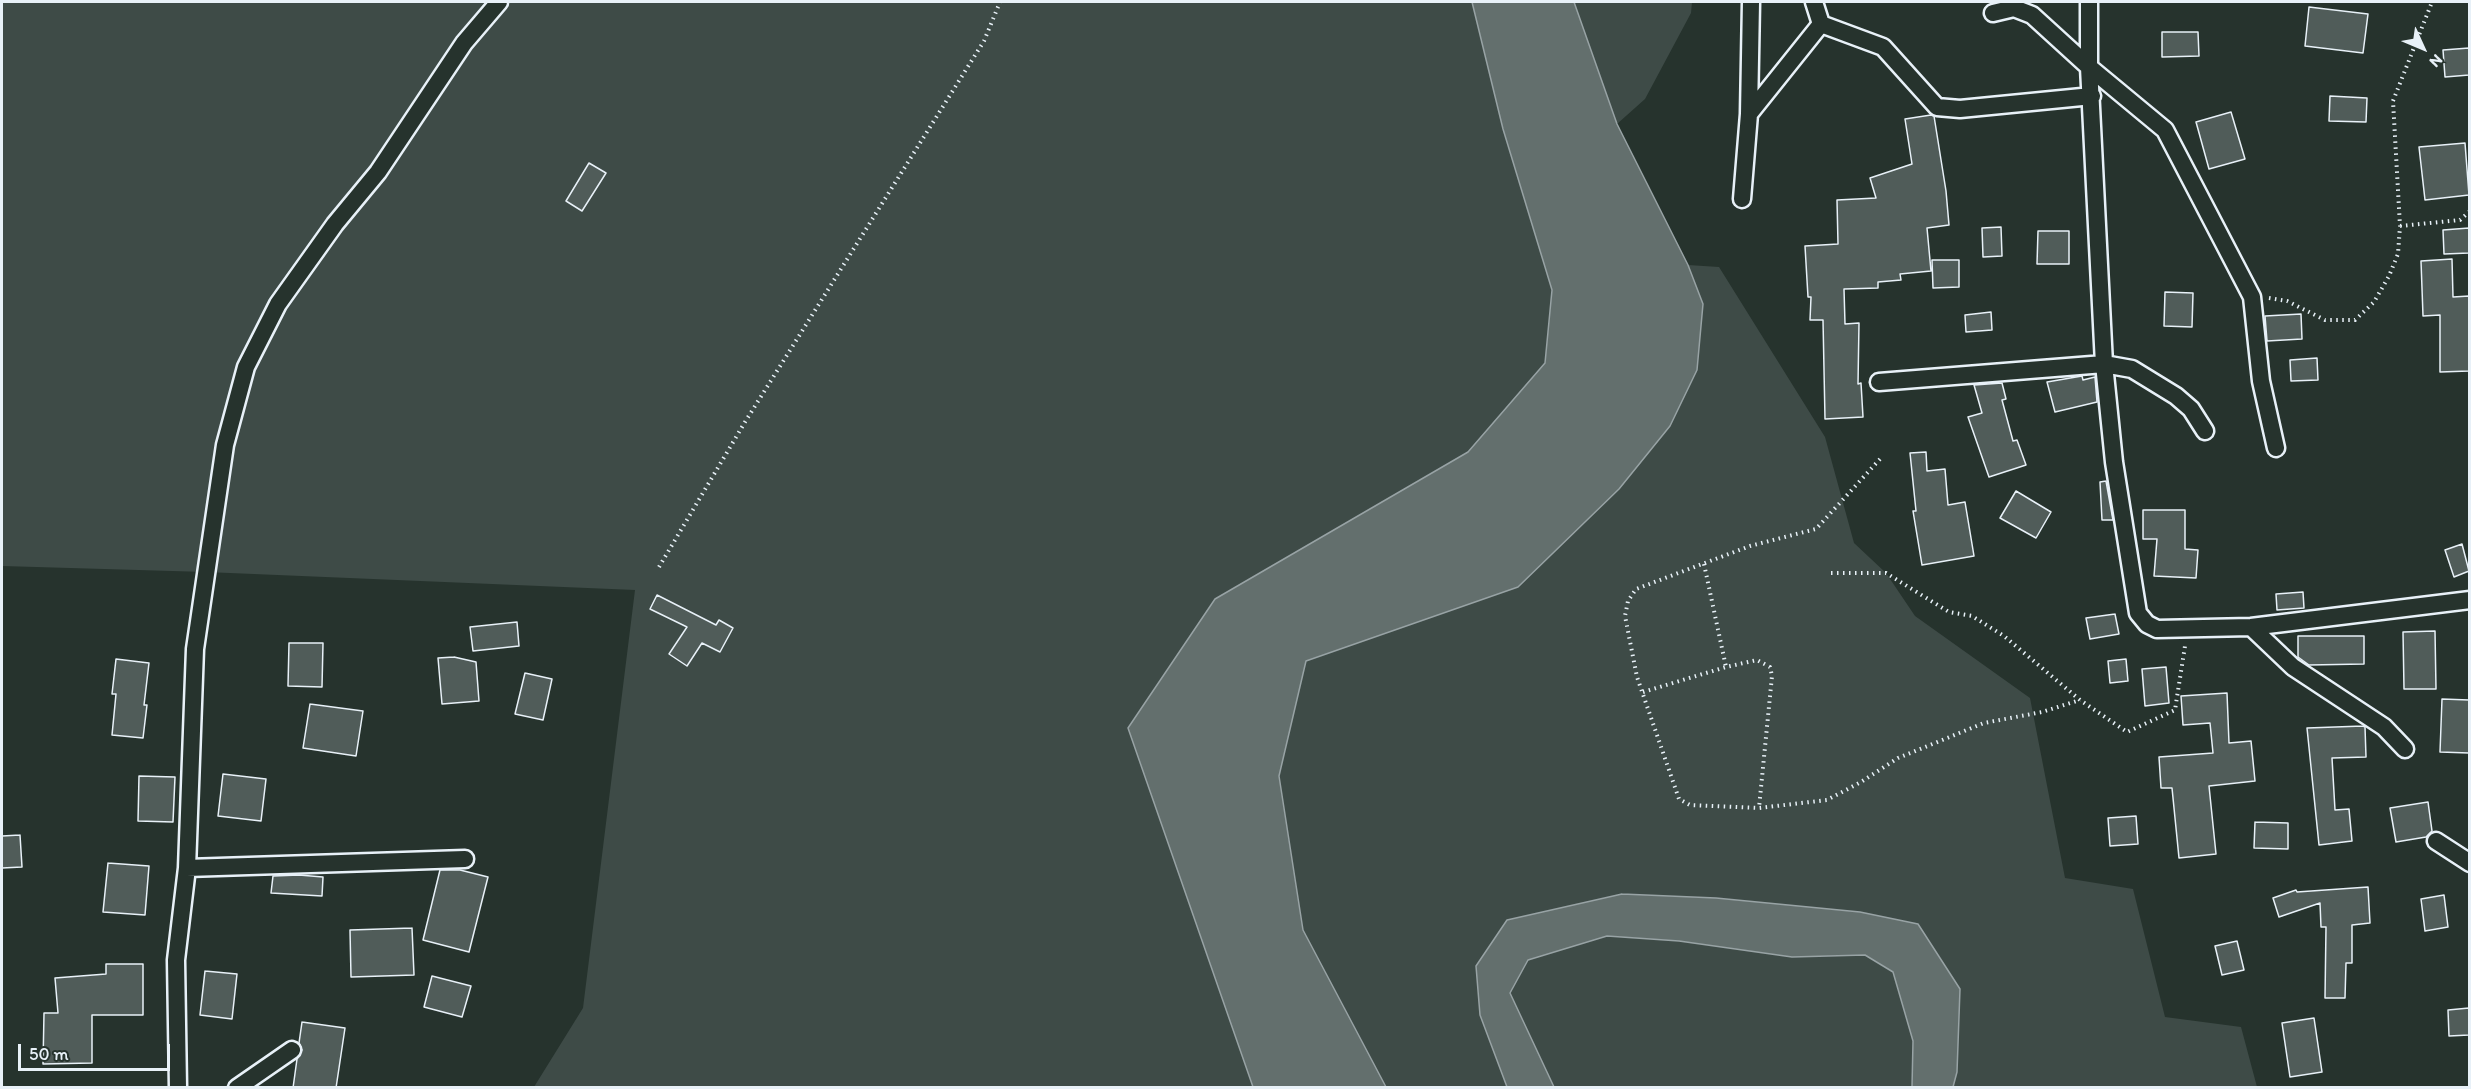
<!DOCTYPE html>
<style>
body{margin:0}
#map{position:relative;width:2471px;height:1089px;overflow:hidden;background:#26332d;font-family:Itim,sans-serif}
canvas{display:block}
.frame{position:absolute;inset:0;border:3px solid #e8f1f8;pointer-events:none}
.north{position:absolute;left:2393px;top:18px;width:60px;height:60px;-webkit-text-stroke:4px #26332d;paint-order:stroke;rotate:134deg;font-size:16px;font-weight:700;line-height:24px;text-align:center;color:#e8f1f8}
.north::after{content:'';display:block;margin:auto;width:21px;height:27px;background:#e8f1f8;clip-path:polygon(50% 0,100% 100%,50% 72%,0 100%)}
.scale{position:absolute;left:18px;top:1044px;width:152px;height:27px;box-sizing:border-box;border:3px solid #e8f1f8;border-top:0;padding-left:8px;font-size:18px;line-height:21px;white-space:nowrap;color:#e8f1f8;-webkit-text-stroke:4px #26332d;paint-order:stroke}
</style>
<div id="map">
<canvas width="2471" height="1089"></canvas>
<div class="frame"></div>
<div class="north">N</div>
<div class="scale">50 m</div>
</div>
<script>
const g = document.querySelector('canvas').getContext('2d');
g.lineJoin = 'round';
function fillPath(path, color) { g.fillStyle = color; g.fill(path, 'evenodd'); }
const toPath = rows => new Path2D(rows.map(r => 'M' + r).join(''));
function stroke(path, color, width, dash) { g.strokeStyle = color; g.lineWidth = width; g.lineCap = dash ? 'butt' : 'round'; g.setLineDash(dash || []); g.stroke(path); }
fillPath(toPath([
 [2,2,1472,2,1503,129,1552,290,1545,363,1468,452,1215,599,1128,728,1253,1087,534,1087,583,1008,635,590,206,572,2,566],
 [1574,2,1692,2,1691,13,1645,99,1617,124],
 [1688,265,1719,267,1825,437,1854,543,1886,573,1915,616,2030,698,2065,878,2133,889,2165,1017,2241,1027,2257,1087,1953,1087,1957,1072,1860,912,1716,898,1622,894,1507,920,1480,1015,1507,1087,1386,1087,1303,930,1279,776,1306,661,1518,587,1703,304],
 [1607,936,1679,941,1792,957,1865,955,1893,972,1913,1041,1912,1087,1554,1087,1510,993,1528,960]
]), '#3e4b47');
const water = toPath([
 [1472,2,1574,2,1617,124,1688,265,1703,304,1697,370,1670,426,1619,489,1518,587,1306,661,1279,776,1303,930,1386,1087,1253,1087,1128,728,1215,599,1468,452,1545,363,1552,290,1503,129,1472,2],
 [1622,894,1716,898,1860,912,1918,924,1960,989,1957,1072,1953,1087,1912,1087,1913,1041,1893,972,1865,955,1792,957,1679,941,1607,936,1528,960,1510,993,1554,1087,1507,1087,1480,1015,1476,966,1507,920,1622,894]
]);
fillPath(water, '#636f6d');
stroke(water, '#98a3a5', 1.5);
const building = toPath([
 [2309,7,2368,14,2363,53,2305,46,2309,7],
 [2162,32,2198,32,2199,56,2162,57,2162,32],
 [2469,48,2469,75,2445,77,2443,50,2469,48],
 [2330,96,2367,98,2366,122,2329,121,2330,96],
 [2231,112,2245,159,2209,169,2196,122,2231,112],
 [1931,115,1934,116,1946,191,1949,225,1927,228,1931,271,1900,274,1901,280,1878,282,1878,288,1844,289,1845,324,1859,323,1858,384,1861,383,1863,417,1825,419,1823,320,1810,320,1811,297,1808,297,1805,246,1838,244,1837,200,1876,198,1870,178,1912,164,1905,119,1931,115],
 [2465,143,2469,195,2425,200,2419,147,2465,143],
 [589,163,606,173,582,211,566,201,589,163],
 [2001,227,2002,256,1983,257,1982,228,2001,227],
 [2469,228,2469,253,2444,254,2443,230,2469,228],
 [2038,231,2069,231,2069,264,2037,264,2038,231],
 [2452,259,2453,297,2469,296,2469,371,2440,372,2440,315,2423,316,2421,261,2452,259],
 [1932,260,1959,260,1959,287,1933,288,1932,260],
 [2165,292,2193,293,2192,327,2164,326,2165,292],
 [1991,312,1992,330,1966,332,1965,315,1991,312],
 [2301,314,2302,339,2267,341,2265,316,2301,314],
 [2317,358,2318,380,2291,381,2290,360,2317,358],
 [2082,376,2083,380,2095,377,2097,402,2055,412,2047,382,2082,376],
 [2002,383,2006,399,2002,400,2013,441,2017,440,2026,465,1989,477,1968,417,1982,413,1974,385,2002,383],
 [1926,452,1927,471,1945,469,1948,505,1965,502,1974,556,1922,565,1913,511,1916,511,1910,453,1926,452],
 [2106,481,2113,520,2102,520,2100,482,2106,481],
 [2016,491,2051,512,2036,538,2000,518,2016,491],
 [2143,510,2185,510,2185,549,2198,550,2196,578,2154,576,2157,539,2143,539,2143,510],
 [2462,544,2469,571,2454,577,2445,550,2462,544],
 [2303,592,2304,608,2277,610,2276,594,2303,592],
 [657,595,716,625,719,620,733,628,720,652,702,643,687,666,669,654,687,627,650,609,657,595],
 [2115,614,2119,634,2090,639,2086,618,2115,614],
 [517,622,519,646,473,651,470,627,517,622],
 [2435,631,2436,689,2404,689,2403,632,2435,631],
 [2298,636,2364,636,2364,664,2309,665,2298,657,2298,636],
 [289,643,323,643,322,687,288,686,289,643],
 [454,657,476,662,479,701,442,704,438,658,454,657],
 [116,659,149,663,144,705,147,705,143,738,112,735,116,694,112,694,116,659],
 [2126,659,2128,681,2110,683,2108,661,2126,659],
 [2166,667,2169,703,2145,706,2142,669,2166,667],
 [525,673,552,679,543,720,515,714,525,673],
 [2227,693,2229,743,2251,741,2255,781,2209,786,2216,854,2179,858,2172,788,2161,788,2159,757,2213,753,2210,723,2183,725,2181,696,2227,693],
 [2442,699,2469,700,2469,753,2440,752,2442,699],
 [310,704,363,711,356,756,303,748,310,704],
 [2363,726,2365,727,2366,757,2332,758,2335,810,2349,809,2352,841,2319,845,2307,728,2363,726],
 [223,774,266,779,261,821,218,816,223,774],
 [139,776,175,777,173,822,138,821,139,776],
 [2428,802,2432,831,2426,837,2396,842,2390,808,2428,802],
 [2136,816,2138,844,2110,846,2108,818,2136,816],
 [2255,822,2288,823,2288,849,2254,848,2255,822],
 [20,835,22,867,2,868,2,836,20,835],
 [108,863,149,866,145,915,103,912,108,863],
 [440,870,460,870,488,877,469,952,423,940,440,870],
 [299,875,323,877,322,896,271,893,273,876,299,875],
 [2368,887,2370,923,2352,925,2352,963,2346,963,2345,998,2325,998,2326,927,2321,927,2320,903,2279,917,2273,898,2296,890,2297,892,2368,887],
 [2444,895,2448,927,2425,931,2421,899,2444,895],
 [412,928,414,975,351,977,350,930,412,928],
 [2237,941,2244,970,2222,975,2215,946,2237,941],
 [106,964,143,964,143,1015,92,1015,92,1063,43,1064,44,1013,58,1013,55,978,106,974,106,964],
 [205,971,237,974,232,1019,200,1015,205,971],
 [432,976,471,986,462,1017,424,1007,432,976],
 [2469,1008,2469,1035,2449,1036,2448,1010,2469,1008],
 [2314,1018,2322,1072,2290,1077,2282,1023,2314,1018],
 [302,1022,345,1028,336,1088,293,1088,297,1059,302,1050,299,1043,302,1022]
]);
fillPath(building, '#505c59');
stroke(building, '#e8f1f8', 1.5);
const street = toPath([
 [1814,2,1821,24,1883,47,1937,107,1960,109,2092,96],
 [2089,2,2089,67,2104,364,2114,462,2138,613,2147,624,2157,629,2251,627,2470,600],
 [1993,13,2014,8,2032,15,2089,67,2165,130,2252,297,2261,381,2276,448],
 [1749,114,1821,24],
 [1742,199,1749,114,1751,2],
 [1879,382,2104,364,2132,369,2176,396,2191,409,2205,431],
 [2251,627,2293,667,2384,727,2405,749],
 [2436,841,2470,863],
 [187,868,465,859],
 [178,1088,176,960,187,868,195,649,225,445,246,367,278,304,335,224,378,172,464,43,499,2],
 [237,1088,292,1050]
]);
stroke(street, '#e8f1f8', 21);
stroke(toPath([
 [2400,226,2460,220,2470,211],
 [2269,298,2287,301,2325,320,2355,320,2374,302,2389,276,2398,254,2400,226,2393,101,2432,2],
 [1880,459,1816,529,1750,546,1636,589,1628,601,1625,616,1637,677,1679,799,1690,805,1759,808,1827,800,1861,782,1898,758,1984,723,2042,712,2080,700],
 [1704,564,1726,667],
 [659,567,745,422,984,41,1000,2],
 [1831,573,1886,573,1949,612,1972,616,2004,636,2080,700,2127,732,2175,710,2185,646],
 [1643,692,1726,667,1757,660,1770,667,1772,676,1759,808]
]), '#e8f1f8', 4, [1.5, 4.5]);
stroke(street, '#26332d', 16);
</script>
